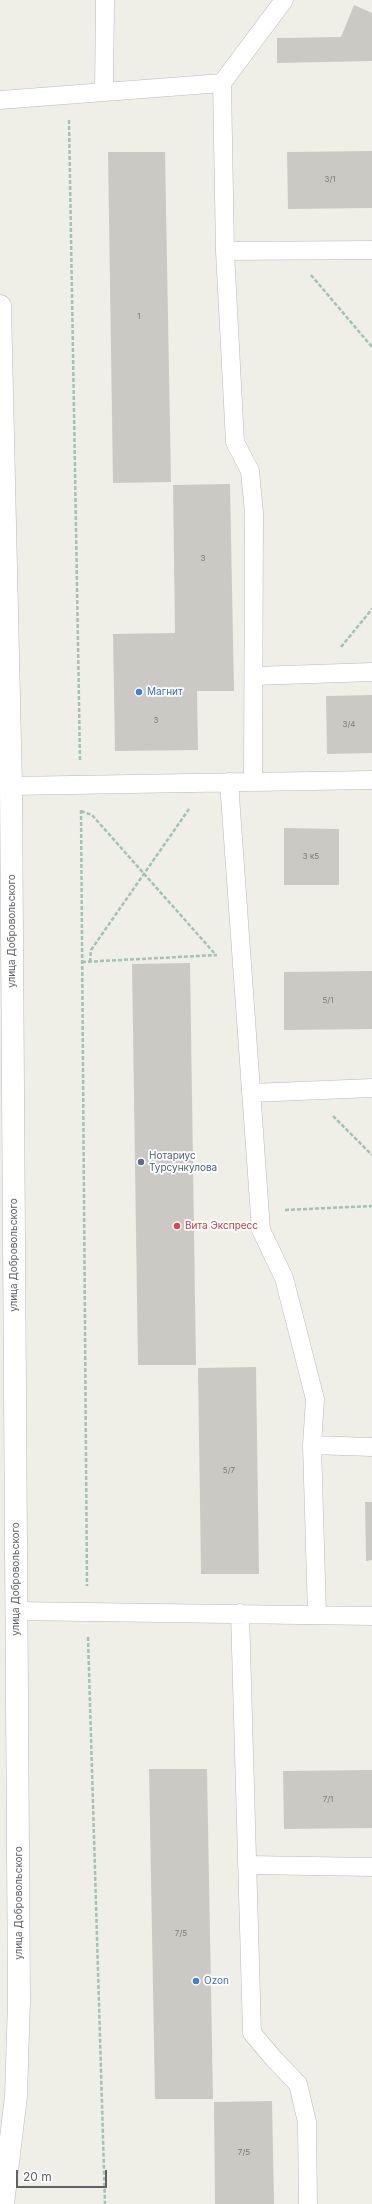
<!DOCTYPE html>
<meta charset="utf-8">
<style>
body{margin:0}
#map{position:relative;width:372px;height:2204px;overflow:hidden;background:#efefe8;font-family:Inter,sans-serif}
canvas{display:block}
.scale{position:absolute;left:16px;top:2170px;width:91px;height:18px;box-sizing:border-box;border:2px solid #5f6166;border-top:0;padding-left:5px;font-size:12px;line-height:14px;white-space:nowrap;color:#5f6166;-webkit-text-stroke:3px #fff;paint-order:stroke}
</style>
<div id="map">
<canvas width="372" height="2204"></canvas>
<div class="scale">20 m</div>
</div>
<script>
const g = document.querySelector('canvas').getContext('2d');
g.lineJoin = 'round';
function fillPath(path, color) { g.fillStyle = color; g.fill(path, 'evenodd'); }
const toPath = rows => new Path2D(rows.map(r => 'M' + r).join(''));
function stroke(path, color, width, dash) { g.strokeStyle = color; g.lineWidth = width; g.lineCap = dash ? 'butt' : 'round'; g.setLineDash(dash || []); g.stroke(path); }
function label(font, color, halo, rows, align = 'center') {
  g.font = font + ' Inter,sans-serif'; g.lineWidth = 3.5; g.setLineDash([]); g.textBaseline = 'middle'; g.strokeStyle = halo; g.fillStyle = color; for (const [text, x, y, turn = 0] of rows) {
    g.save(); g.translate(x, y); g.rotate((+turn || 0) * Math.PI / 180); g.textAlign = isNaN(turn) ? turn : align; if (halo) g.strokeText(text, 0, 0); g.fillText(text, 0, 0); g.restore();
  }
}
fillPath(toPath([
 [354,5,372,13,372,61,277,63,277,38,341,37],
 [372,151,372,208,288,209,287,152],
 [108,152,165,152,171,482,113,483],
 [230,484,234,691,197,691,198,750,115,751,113,634,175,633,173,485],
 [372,695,372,753,327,754,326,696],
 [284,828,339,829,339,885,284,885],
 [190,963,196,1365,138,1365,132,964],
 [372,971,372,1029,284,1030,284,972],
 [256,1367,259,1574,201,1574,198,1368],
 [365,1502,372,1502,372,1560,366,1561],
 [149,1769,207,1769,213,2099,155,2099],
 [372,1770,372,1828,284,1829,283,1771],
 [272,2101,274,2204,215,2204,214,2102]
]), '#cbc9c4');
const lane = toPath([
 [104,92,105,0],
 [0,100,222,83],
 [225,251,372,250],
 [254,676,372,672],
 [229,782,261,1230,284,1278,315,1399,312,1445,317,1615],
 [253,782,254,513,250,471,235,442,225,251,222,83,284,0],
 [11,786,372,780],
 [251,1093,372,1088],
 [312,1445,372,1447],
 [16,1611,372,1616],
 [240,1613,252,2033,274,2059,298,2084,307,2122,308,2204],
 [247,1865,372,1867]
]);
const secondary = toPath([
 [0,306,11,786,19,2001,16,2096,3,2204]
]);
stroke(lane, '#b7b8bc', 19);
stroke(secondary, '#b6b8bd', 23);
stroke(toPath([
 [69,120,80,761],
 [311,275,372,347],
 [341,647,372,609],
 [81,810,87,1586],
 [81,811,92,815,216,955],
 [82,962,217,955],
 [90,962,91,950,189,809],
 [333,1116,372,1155],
 [285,1210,372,1206],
 [88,1637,105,2204]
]), '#a1c3b2', 2.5, [4, 2]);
stroke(lane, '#fff', 18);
stroke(secondary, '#fff', 22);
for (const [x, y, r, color] of [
 [139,692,4,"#3f7fe0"],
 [141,1162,4,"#5c6f8a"],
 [177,1226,4,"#e0444e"],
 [196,1981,4,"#3f7fe0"]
]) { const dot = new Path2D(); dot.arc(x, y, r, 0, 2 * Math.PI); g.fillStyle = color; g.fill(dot); stroke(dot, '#fff', 1.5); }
label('8px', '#7a7b7e', null, [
 ["3/1",330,180],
 ["1",139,317],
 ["3",203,559],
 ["3",156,721],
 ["3/4",349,725],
 ["3 к5",311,857],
 ["5/1",328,1001],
 ["5/7",229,1471],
 ["7/1",328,1800],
 ["7/5",181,1934],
 ["7/5",244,2153]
]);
label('10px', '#366cbe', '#fff', [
 ["Магнит",147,692],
 ["Ozon",204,1981]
], 'left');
label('10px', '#5f6166', '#fff', [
 ["улица Добровольского",12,931,-90],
 ["улица Добровольского",14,1255,-90],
 ["улица Добровольского",16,1579,-90],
 ["улица Добровольского",19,1903,-90]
]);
label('10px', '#4e5e75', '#fff', [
 ["Нотариус",149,1156],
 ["Турсункулова",149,1168]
], 'left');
label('10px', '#be3a42', '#fff', [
 ["Вита Экспресс",185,1226]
], 'left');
</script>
